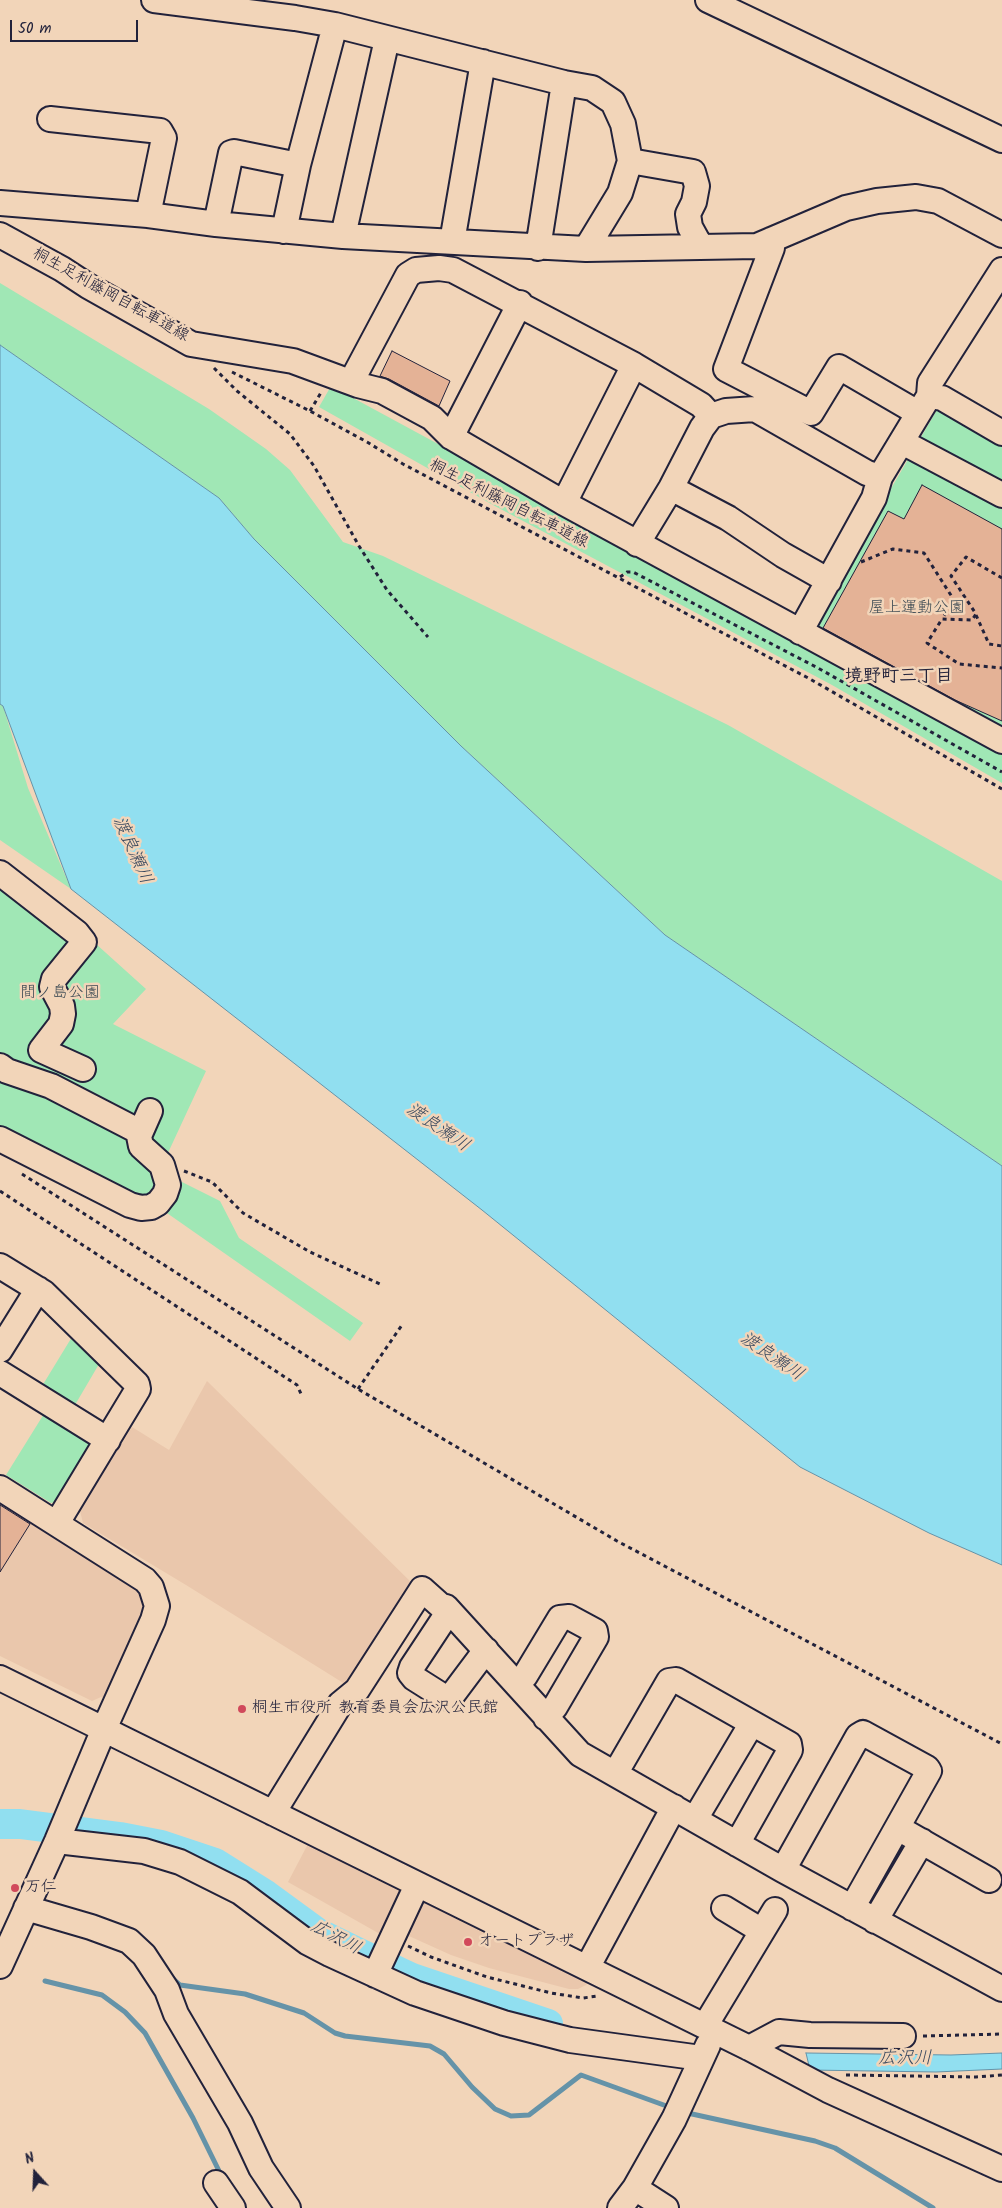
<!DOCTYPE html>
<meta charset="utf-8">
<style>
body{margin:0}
#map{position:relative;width:1002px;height:2208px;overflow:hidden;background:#f2d5b9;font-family:Kalam,sans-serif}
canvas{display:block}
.north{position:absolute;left:10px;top:2148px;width:50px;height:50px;-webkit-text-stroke:4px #f2d5b9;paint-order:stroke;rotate:340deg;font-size:14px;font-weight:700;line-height:20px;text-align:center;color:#22223b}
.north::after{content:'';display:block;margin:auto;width:18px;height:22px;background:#22223b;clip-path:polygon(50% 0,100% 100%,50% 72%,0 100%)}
.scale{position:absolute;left:10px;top:20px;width:128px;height:22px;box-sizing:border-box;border:2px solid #22223b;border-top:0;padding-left:6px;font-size:15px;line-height:18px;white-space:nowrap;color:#22223b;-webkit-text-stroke:4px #f2d5b9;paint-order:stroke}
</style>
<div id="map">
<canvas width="1002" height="2208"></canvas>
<div class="north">N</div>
<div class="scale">50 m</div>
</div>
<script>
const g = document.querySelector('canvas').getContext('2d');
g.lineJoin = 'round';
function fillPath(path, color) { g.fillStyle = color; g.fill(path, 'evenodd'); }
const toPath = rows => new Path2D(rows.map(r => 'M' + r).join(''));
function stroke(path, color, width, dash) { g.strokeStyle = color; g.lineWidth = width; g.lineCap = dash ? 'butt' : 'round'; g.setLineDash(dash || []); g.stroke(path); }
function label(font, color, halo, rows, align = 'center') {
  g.font = font + ' Kalam,"Klee One",sans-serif'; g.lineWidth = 5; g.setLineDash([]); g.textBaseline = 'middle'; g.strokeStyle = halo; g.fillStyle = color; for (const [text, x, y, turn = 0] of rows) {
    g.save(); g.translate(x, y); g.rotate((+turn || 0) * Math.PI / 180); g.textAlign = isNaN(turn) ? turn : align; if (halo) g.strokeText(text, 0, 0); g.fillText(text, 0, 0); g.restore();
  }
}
fillPath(toPath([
 [207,1381,417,1588,353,1689,186,1585,83,1523,80,1511,132,1427,169,1450],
 [0,1500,140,1590,143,1599,143,1620,108,1700,101,1697,92,1701,0,1656],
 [309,1842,408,1894,387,1938,288,1882],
 [419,1896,589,1980,586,1985,578,1989,569,1989,489,1968,451,1955,400,1932]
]), '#eac7ac');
fillPath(toPath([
 [0,283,209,409,266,449,290,470,343,542,383,556,728,725,1002,881,1002,1166,665,935,461,746,254,539,219,498,0,345],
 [331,386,802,641,938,408,1002,446,1002,783,832,685,493,505,319,407],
 [0,704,3,706,28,788,71,889,0,840],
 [0,866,65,916,146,989,113,1024,206,1071,167,1155,178,1180,220,1201,239,1238,363,1323,350,1341,144,1197,130,1199,0,1125],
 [75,1332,102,1359,72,1410,39,1391],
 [47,1409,96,1445,61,1501,51,1503,6,1475]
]), '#a0e7b5');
const water = toPath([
 [0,345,219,498,254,539,461,746,665,935,1002,1166,1002,1565,929,1533,800,1467,482,1210,71,889,3,706,0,704,0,345],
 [806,2053,951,2055,1002,2053,1002,2069,936,2072,810,2070,806,2053]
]);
fillPath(water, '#91dff0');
stroke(water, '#6593a8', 1);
stroke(toPath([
 [170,1976,180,1985,245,1994,304,2013,335,2033,345,2036,430,2046,444,2054,472,2087,495,2109,511,2116,529,2115,581,2075,672,2108],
 [45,1981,102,1995,125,2012,145,2033,193,2118,222,2177],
 [683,2112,815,2141,835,2148,933,2208]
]), '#6593a8', 5);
stroke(toPath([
 [0,1824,20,1824,120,1837,161,1845,215,1863,266,1895,318,1933,359,1953,412,1978,548,2024]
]), '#91dff0', 30);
const building = toPath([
 [392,351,450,381,439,406,389,379,380,376,392,351],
 [922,485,1002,529,1002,721,955,700,823,628,888,511,904,519,922,485],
 [0,1505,30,1524,0,1572,0,1505]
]);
fillPath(building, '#e4b296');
stroke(building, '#22223b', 1);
const minor = toPath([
 [154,0,295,18,335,25,564,83,592,88,613,102,623,124,630,161,620,193,586,249],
 [708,0,1002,140],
 [50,119,160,131,164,138,148,215],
 [630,161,693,172,697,186,694,202,688,214,690,227,701,247],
 [0,203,148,215,216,224,343,236,586,249,757,246,846,208,877,201,916,197,938,201,1002,235],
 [216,224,231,153,234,152,298,165],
 [284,231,298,165,335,25],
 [0,235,62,269,88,286,191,344,293,361,358,385,382,391,432,418,451,437,564,503,1002,741],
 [343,236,387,39],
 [771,240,772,248,726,369,811,413,839,367,918,413],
 [452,242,483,62],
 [538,248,564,83],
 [351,382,408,275,416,270,439,268,453,270,634,365,701,405,711,416],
 [929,396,942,398,1002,433],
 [451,437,520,303],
 [902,442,1002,495],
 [671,488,728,518,783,555,829,581],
 [564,503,634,365],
 [637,544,671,488,702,428,711,416,726,411,755,409,867,473,880,477],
 [800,632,874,498,880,477,929,396,930,383,1002,270],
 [0,873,77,933,84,942,54,979,52,987,62,1006,63,1014,61,1024,41,1050,83,1069],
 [0,1066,7,1071,51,1086,140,1132],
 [0,1139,130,1205,141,1208,151,1207,158,1203,165,1194,168,1185,162,1165,141,1146,139,1136,150,1111],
 [0,1266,44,1293,137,1384,138,1389,135,1394,57,1523],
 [0,1350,38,1289],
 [0,1373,108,1440],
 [0,1488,145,1580,151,1587,157,1606,153,1620,104,1729,57,1841,0,1966],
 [449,1611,412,1667,410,1673,414,1678,444,1697,450,1698,486,1650],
 [0,1678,749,2048,828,2090,1002,2169],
 [516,1683,525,1676,560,1618,569,1617,595,1631,596,1637,555,1707,546,1718],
 [615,1774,669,1681,676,1680,789,1744,790,1750,737,1844],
 [273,1813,340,1704,357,1690,422,1589,441,1606,446,1607,580,1754,783,1870,1002,1989],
 [695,1819,752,1723],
 [898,1828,989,1880],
 [57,1841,144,1851,180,1862,240,1892,307,1942,330,1954,415,1993,504,2023,570,2040,701,2058],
 [783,1870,858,1736,863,1733,927,1768,929,1771,852,1908],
 [26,1908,91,1927,129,1941,144,1955,167,1990,176,2014,240,2123,261,2168,288,2208],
 [724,1908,762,1931],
 [875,1921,922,1841],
 [587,1968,674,1807],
 [375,1975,417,1885],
 [705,2026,775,1910],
 [749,2048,779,2032,810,2035,903,2036],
 [216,2183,233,2208],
 [635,2188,666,2208],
 [620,2208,635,2188,674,2119,708,2045]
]);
stroke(minor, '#22223b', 28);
stroke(toPath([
 [214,368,237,391,290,434,314,466,359,546,387,590,428,637],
 [232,372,310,411,367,442,403,464,810,679,1002,789],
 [310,411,322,391],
 [861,562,893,549,924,553,954,600,942,619],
 [620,577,627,572,633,572,818,668,1002,772],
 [1002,578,966,557,951,576,976,614,972,620,942,619,927,643,959,664,1002,668],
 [976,615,989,644,1002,646],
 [184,1171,212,1182,243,1213,310,1252,380,1284],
 [22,1174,358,1389,617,1541,1002,1744],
 [0,1191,297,1385,302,1396],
 [358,1389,402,1325],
 [408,1946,431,1957,487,1977,551,1993,583,1998,598,1996],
 [923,2036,1002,2034],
 [846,2075,976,2077,1002,2075]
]), '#22223b', 3, [4, 4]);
stroke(minor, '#f2d5b9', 24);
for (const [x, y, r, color] of [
 [242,1709,5,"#d1495b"],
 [15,1888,5,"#d1495b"],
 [468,1942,5,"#d1495b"]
]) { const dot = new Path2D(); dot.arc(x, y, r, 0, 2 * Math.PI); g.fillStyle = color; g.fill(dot); stroke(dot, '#f2d5b9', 2); }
label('16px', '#22223b', '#f2d5b9', [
 ["桐生足利藤岡自転車道線",110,296,29],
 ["桐生足利藤岡自転車道線",508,505,27]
]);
label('16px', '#3b4953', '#f2d5b9', [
 ["屋上運動公園",917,609],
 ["間ノ島公園",60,994]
]);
label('16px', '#22223b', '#f2d5b9', [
 ["桐生市役所 教育委員会広沢公民館",252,1709],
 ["万仁",25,1888],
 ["オートプラザ",478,1942]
], 'left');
label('bold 18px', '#22223b', '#f2d5b9', [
 ["境野町三丁目",899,678]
]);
label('italic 18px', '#38485f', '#f2d5b9', [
 ["渡良瀬川",131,851,66],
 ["渡良瀬川",437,1129,34],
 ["渡良瀬川",771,1358,34],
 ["広沢川",335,1939,28],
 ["広沢川",905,2060]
]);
</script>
